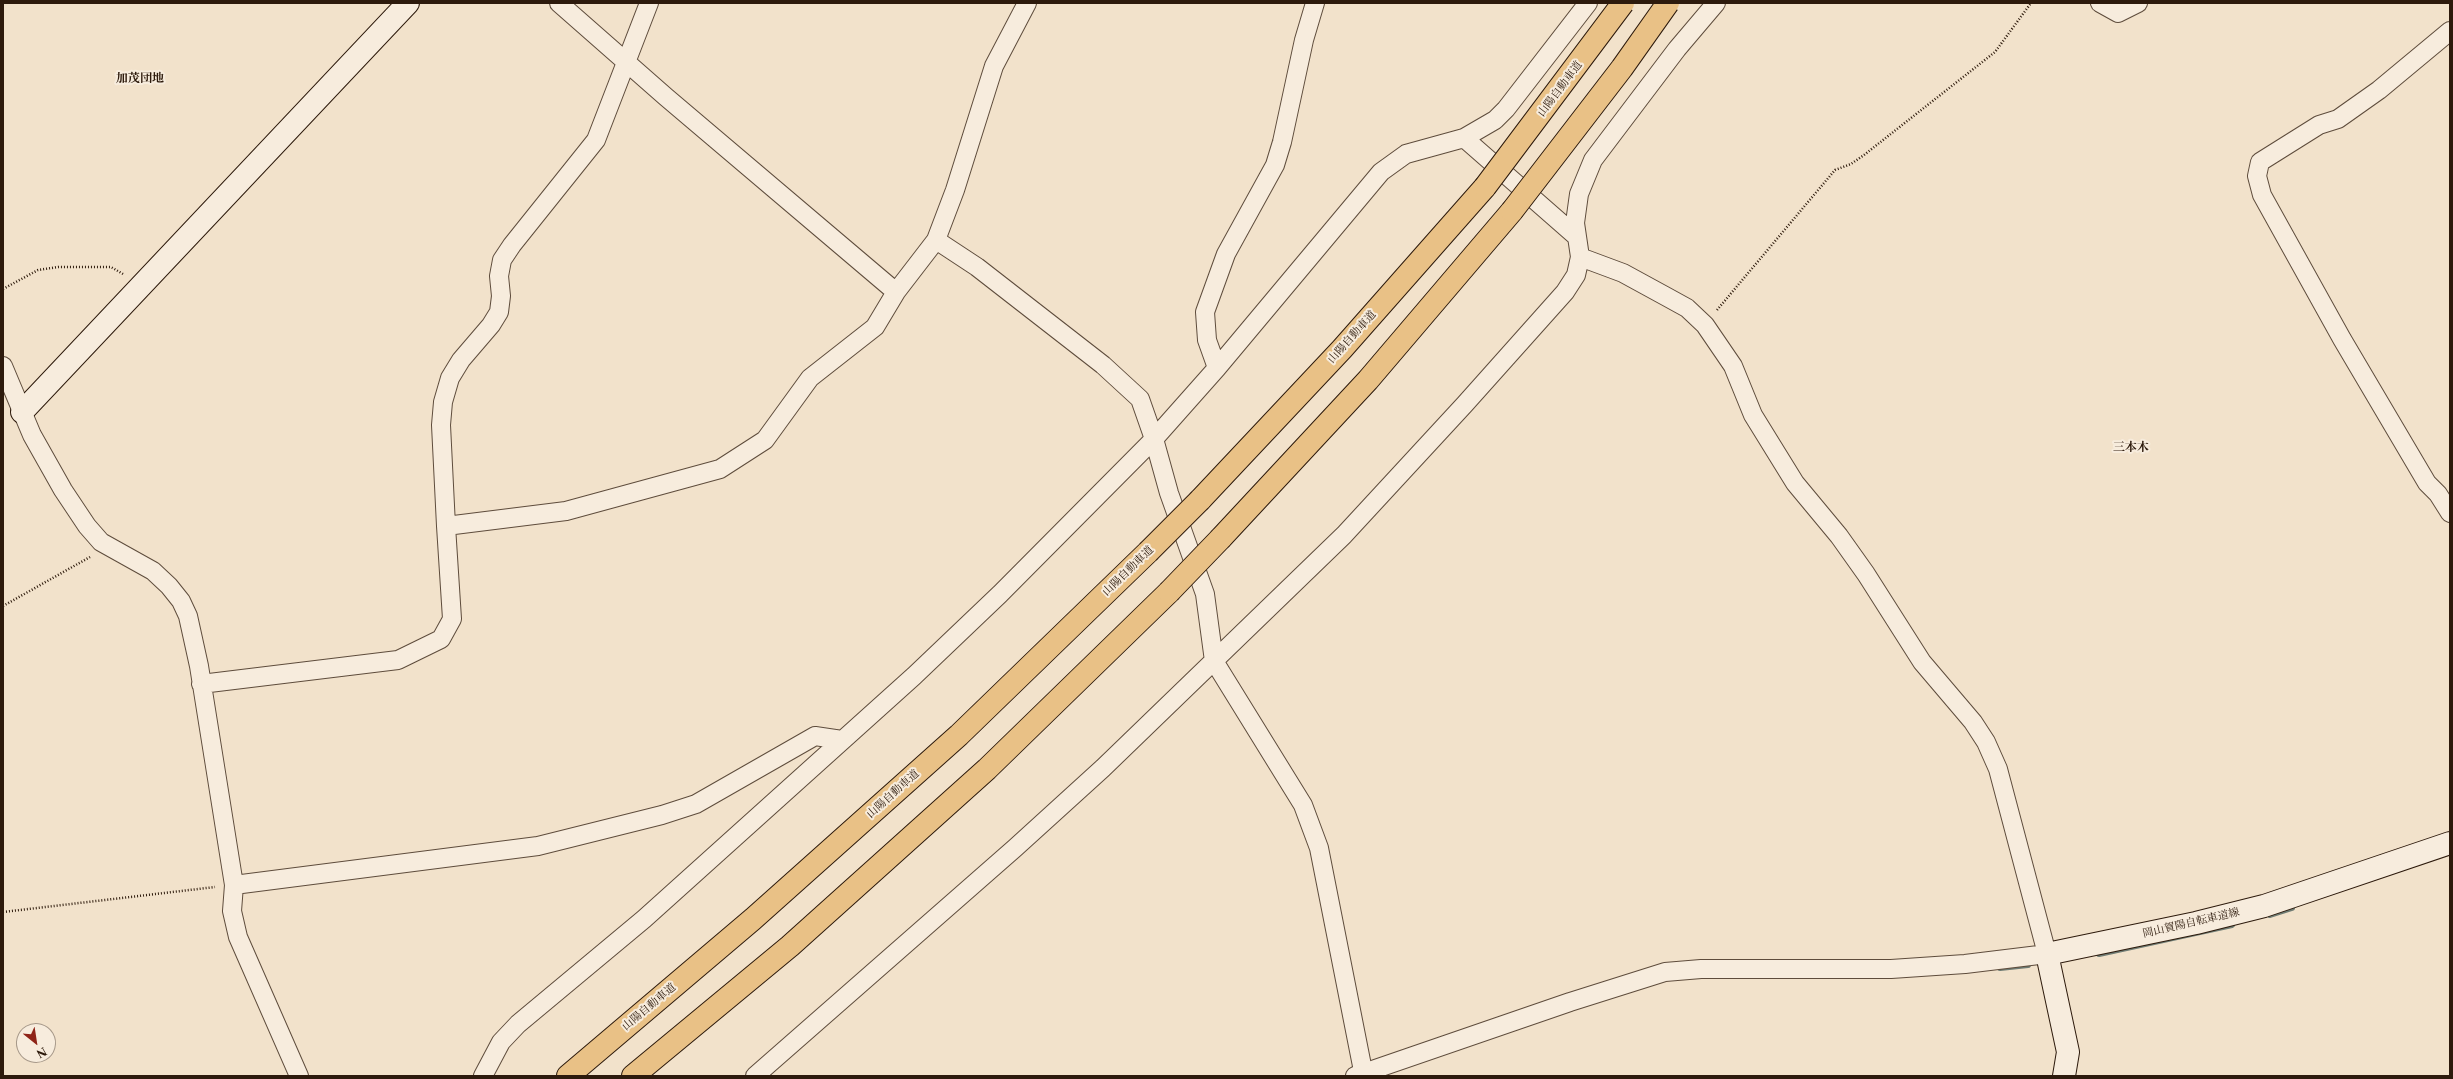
<!DOCTYPE html>
<meta charset="utf-8">
<style>
body{margin:0}
#map{position:relative;width:2453px;height:1079px;overflow:hidden;background:#f2e2cb;font-family:"Libre Caslon Text",serif}
canvas{display:block}
.frame{position:absolute;inset:0;border:4px solid #2d1a0c;pointer-events:none}
.north{position:absolute;left:16px;top:1023px;width:40px;height:40px;box-sizing:border-box;background:#f7ecdd;border:1px solid #a69889;border-radius:50%;rotate:150deg;font-size:11px;font-weight:700;line-height:16px;text-align:center;color:#2d1a0c}
.north::after{content:'';display:block;margin:auto;width:14px;height:18px;background:#8f2418;clip-path:polygon(50% 0,100% 100%,50% 72%,0 100%)}
</style>
<div id="map">
<canvas width="2453" height="1079"></canvas>
<div class="frame"></div>
<div class="north">N</div>
</div>
<script>
const g = document.querySelector('canvas').getContext('2d');
g.lineJoin = 'round';
const toPath = rows => new Path2D(rows.map(r => 'M' + r).join(''));
function stroke(path, color, width, dash) { g.strokeStyle = color; g.lineWidth = width; g.lineCap = dash ? 'butt' : 'round'; g.setLineDash(dash || []); g.stroke(path); }
function label(font, color, halo, rows, align = 'center') {
  g.font = font + ' "Libre Caslon Text","Noto Serif JP",serif'; g.lineWidth = 4; g.setLineDash([]); g.textBaseline = 'middle'; g.strokeStyle = halo; g.fillStyle = color; for (const [text, x, y, turn = 0] of rows) {
    g.save(); g.translate(x, y); g.rotate((+turn || 0) * Math.PI / 180); g.textAlign = isNaN(turn) ? turn : align; if (halo) g.strokeText(text, 0, 0); g.fillText(text, 0, 0); g.restore();
  }
}
stroke(toPath([
 [2270,915,2292,908],
 [2099,954,2232,925],
 [2000,968,2028,965]
]), '#6f7c74', 6);
const street = toPath([
 [559,3,666,97,896,292],
 [2100,3,2118,13,2138,3],
 [2450,31,2379,90,2338,119,2319,125,2260,162,2257,176,2262,195,2342,339,2427,483,2438,494,2450,513],
 [1464,138,1577,237],
 [936,240,977,267,1103,365,1140,399,1154,439,1169,493,1205,594,1214,661,1303,805,1319,848,1364,1076],
 [3,366,32,435,63,490,87,526,101,542,153,571,169,586,181,601,188,616,199,666,234,885,232,911,238,937,299,1076],
 [1217,368,1207,340,1205,312,1226,254,1275,165,1282,142,1304,40,1315,3],
 [446,526,441,425,443,402,450,378,461,360,491,325,499,312,501,296,499,276,502,260,512,245,596,140,649,3],
 [201,684,398,660,441,639,452,619,446,526,566,511,720,469,765,440,810,378,875,327,896,292,936,240,955,190,994,66,1027,3],
 [234,885,538,846,662,815,696,804,815,736,842,740],
 [483,1076,501,1042,518,1024,644,919,914,676,1000,594,1154,439,1217,368,1381,172,1406,154,1464,138,1495,120,1506,109,1588,3],
 [755,1076,1015,848,1103,768,1344,535,1465,404,1565,292,1576,275,1580,257,1575,223,1579,194,1593,160,1677,49,1716,3],
 [1355,1076,1570,1002,1665,972,1701,969,1891,969,1965,964,2047,954,1998,769,1986,742,1973,722,1922,662,1866,574,1839,536,1795,483,1753,415,1733,366,1705,325,1687,308,1667,297,1623,273,1580,257]
]);
const secondary = toPath([
 [22,412,408,3],
 [2064,1076,2068,1052,2047,954,2196,923,2264,906,2450,843]
]);
const highway = toPath([
 [1200,500,1342,349,1485,187],
 [1221,538,1368,380,1512,211],
 [568,1076,753,919,959,735,1148,552],
 [633,1076,790,946,987,769,1169,592]
]);
stroke(street, '#5e4c3c', 20);
stroke(secondary, '#2d1a0c', 24);
stroke(highway, '#2d1a0c', 24);
stroke(toPath([
 [3,289,38,270,58,267,111,267,123,274],
 [1717,310,1835,170,1851,164,1864,155,1995,52,2031,3],
 [3,606,90,557],
 [3,912,215,887]
]), '#2d1a0c', 2.5, [1, 2]);
stroke(street, '#f7ecdd', 18);
stroke(secondary, '#f7ecdd', 22);
stroke(highway, '#e9c186', 22);
const highwayBridge = toPath([
 [1485,187,1623,3],
 [1512,211,1622,68,1668,3],
 [1148,552,1200,500],
 [1169,592,1221,538]
]);
stroke(highwayBridge, '#2d1a0c', 24, []);
stroke(highwayBridge, '#e9c186', 22);
label('11px', '#2d1a0c', '#f7ecdd', [
 ["山陽自動車道",1560,89,-53],
 ["山陽自動車道",1352,337,-48],
 ["山陽自動車道",1128,571,-44],
 ["山陽自動車道",893,794,-42],
 ["岡山賀陽自転車道線",2191,923,-13],
 ["山陽自動車道",649,1007,-40]
]);
label('bold 12px', '#2d1a0c', '#f7ecdd', [
 ["加茂団地",140,79],
 ["三本木",2131,448]
]);
</script>
